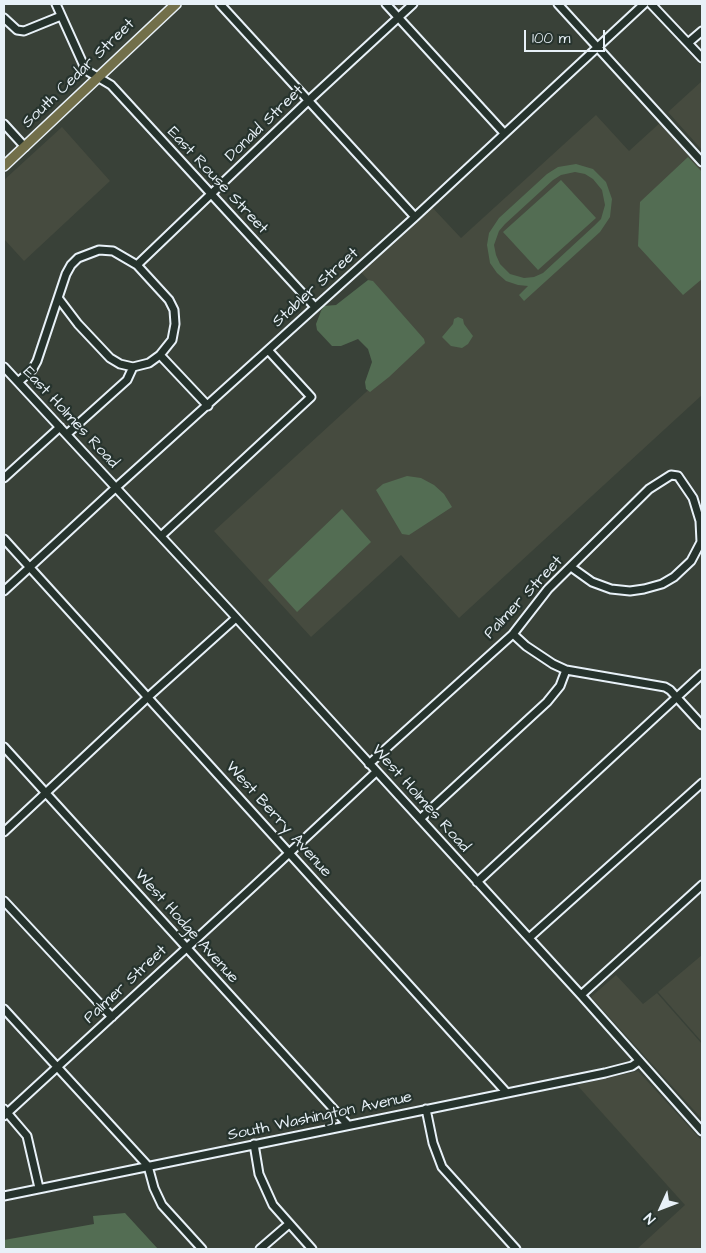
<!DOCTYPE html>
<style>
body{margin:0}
#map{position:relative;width:706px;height:1253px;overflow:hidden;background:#394138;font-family:"Architects Daughter",sans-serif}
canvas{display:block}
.frame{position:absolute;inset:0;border:5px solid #e8f1f8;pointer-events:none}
.north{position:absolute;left:636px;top:1183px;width:50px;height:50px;-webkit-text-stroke:4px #26332d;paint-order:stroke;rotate:227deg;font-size:14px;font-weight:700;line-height:20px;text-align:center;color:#e8f1f8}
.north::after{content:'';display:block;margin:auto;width:18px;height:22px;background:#e8f1f8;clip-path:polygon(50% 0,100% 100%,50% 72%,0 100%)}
.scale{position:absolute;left:524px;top:30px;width:81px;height:22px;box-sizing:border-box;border:2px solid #e8f1f8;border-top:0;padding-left:6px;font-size:15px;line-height:18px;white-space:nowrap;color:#e8f1f8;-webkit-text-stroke:4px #26332d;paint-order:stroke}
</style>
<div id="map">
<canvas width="706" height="1253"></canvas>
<div class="frame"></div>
<div class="north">N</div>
<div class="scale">100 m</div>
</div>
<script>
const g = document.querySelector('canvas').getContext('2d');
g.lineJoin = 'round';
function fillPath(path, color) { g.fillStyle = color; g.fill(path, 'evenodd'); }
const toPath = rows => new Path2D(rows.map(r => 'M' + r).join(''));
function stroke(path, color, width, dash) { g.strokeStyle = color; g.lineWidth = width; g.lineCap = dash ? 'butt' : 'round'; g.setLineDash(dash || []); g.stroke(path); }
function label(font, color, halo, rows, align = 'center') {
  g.font = font + ' "Architects Daughter",sans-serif'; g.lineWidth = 4.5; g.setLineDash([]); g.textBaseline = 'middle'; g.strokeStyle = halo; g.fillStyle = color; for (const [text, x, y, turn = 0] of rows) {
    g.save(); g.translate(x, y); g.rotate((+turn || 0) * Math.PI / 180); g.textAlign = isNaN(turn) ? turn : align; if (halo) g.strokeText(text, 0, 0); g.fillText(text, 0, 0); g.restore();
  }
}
fillPath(toPath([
 [702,81,702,150,668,112],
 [596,115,629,151,662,121,702,164,702,395,459,618,401,555,311,637,214,531,423,340,360,271,412,224,430,205,461,238],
 [62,127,110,181,24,261,4,239,4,180],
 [702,955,702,1042,658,992],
 [616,975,643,1004,657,993,702,1044,702,1119,591,997],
 [638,1071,702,1141,702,1249,637,1249,685,1205,577,1085]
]), '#464b3f');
fillPath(toPath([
 [688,157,702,172,702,279,683,295,638,246,640,202],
 [576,164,593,169,606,182,612,199,610,217,600,232,524,301,519,295,528,286,518,285,506,281,497,273,490,263,487,245,489,233,499,218,547,174,558,167],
 [575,172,585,174,593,179,602,190,605,205,601,219,594,226,543,273,534,277,524,278,510,274,500,264,496,255,494,245,499,231,505,224,553,180,561,175],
 [561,180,596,218,538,270,503,232],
 [368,280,373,281,424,339,425,343,389,377,370,392,366,389,365,382,372,362,368,349,358,339,341,346,332,346,317,330,316,324,321,311,324,306,336,305],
 [458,317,463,319,464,324,473,336,468,344,462,348,451,346,442,337,453,324,454,319],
 [407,476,421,478,434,485,444,494,452,507,409,535,402,534,376,490,383,484],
 [342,509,371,542,297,612,268,580],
 [125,1213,158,1249,4,1249,4,1240,94,1224,93,1216]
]), '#536d53');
const minor = toPath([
 [56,4,84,66,89,72,111,85,315,307],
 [220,4,415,217],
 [386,4,504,133],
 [558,4,702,162],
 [651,4,702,58],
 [4,18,17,30,24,31,61,16],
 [688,43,702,31],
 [4,124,25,147],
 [137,265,308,101,413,4],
 [160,355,208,406],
 [4,367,231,612,581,995,702,1131],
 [18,382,32,370,37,361,66,274,71,265,78,258,99,250,113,251,137,265,169,300,174,310,175,324,172,340,160,355,149,363,133,367,120,364,110,358,78,324,59,299],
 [67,434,127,380,133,367],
 [4,478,60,427],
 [161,536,311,397,268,350],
 [4,539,506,1092],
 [4,591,111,492,415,217,644,4],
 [513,634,526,646,553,664,566,670,665,687,670,690,702,725],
 [4,747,348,1125],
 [369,764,513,634,548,589,649,489,671,475,678,476,693,498,700,521,701,542,691,561,674,577,662,584,644,589,630,591,611,589,592,582,571,567],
 [420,819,547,702,560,686,566,670],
 [4,832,147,698,236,618],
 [477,882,702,674],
 [4,901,112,1017],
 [529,938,702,783],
 [581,995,702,885],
 [4,1009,148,1166,154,1188,162,1205,202,1249],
 [4,1109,27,1136,39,1188],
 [426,1109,433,1143,442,1167,516,1249],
 [4,1116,255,885,376,772],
 [254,1144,259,1174,273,1205,312,1249],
 [4,1196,605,1073,632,1066,639,1061],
 [260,1249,289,1224]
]);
const major = toPath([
 [4,166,176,4]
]);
stroke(minor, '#e8f1f8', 11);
stroke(major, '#e8f1f8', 12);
stroke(minor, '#26332d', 7);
stroke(major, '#726f4a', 9);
label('16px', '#e8f1f8', '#26332d', [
 ["South Cedar Street",79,74,-44],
 ["Donald Street",265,124,-44],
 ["East Rouse Street",217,181,47],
 ["Stabler Street",316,288,-42],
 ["East Holmes Road",70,418,47],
 ["Palmer Street",524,598,-47],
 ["West Holmes Road",420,799,48],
 ["West Berry Avenue",278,820,48],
 ["West Hodge Avenue",186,927,48],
 ["Palmer Street",126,985,-43],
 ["South Washington Avenue",320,1117,-12]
]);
</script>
